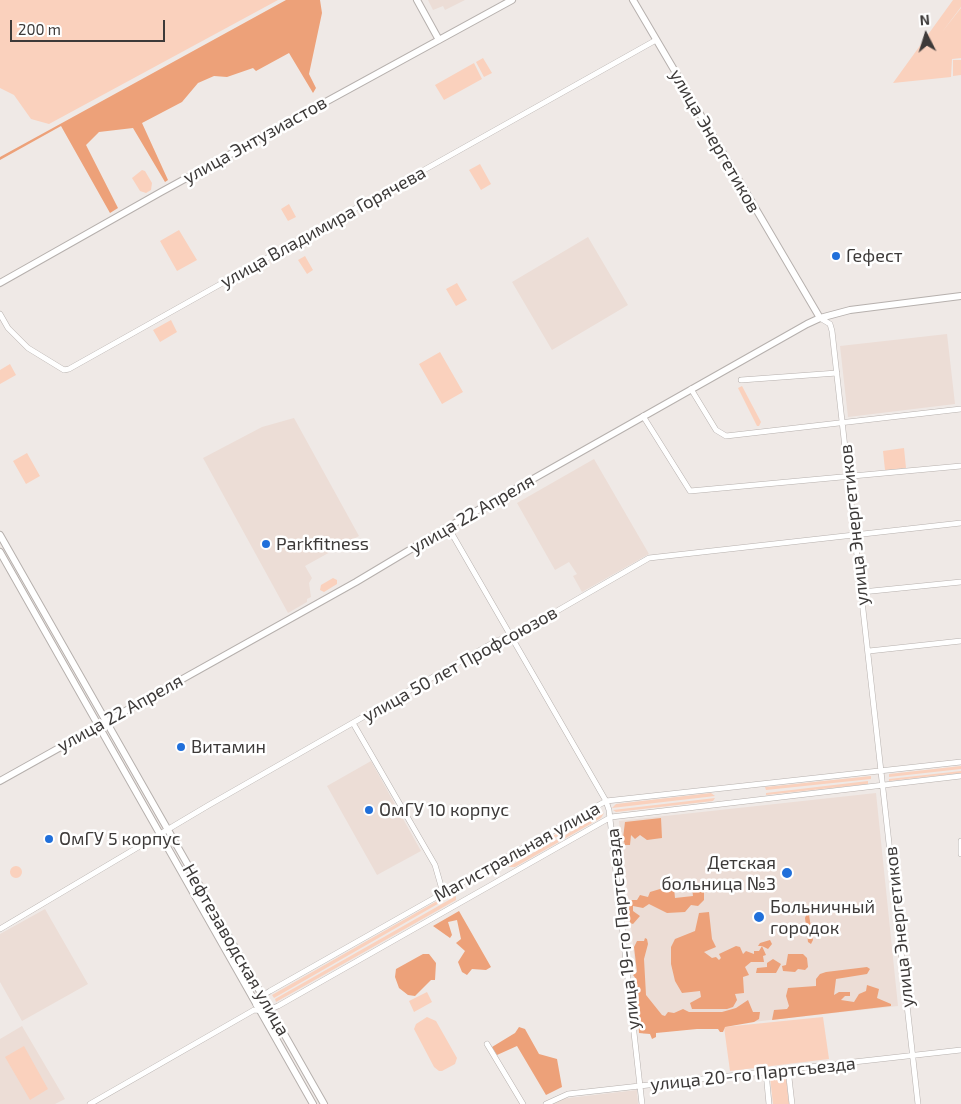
<!DOCTYPE html>
<meta charset="utf-8">
<style>
body{margin:0}
#map{position:relative;width:961px;height:1104px;overflow:hidden;background:#efe9e6;font-family:"Exo 2",sans-serif}
canvas{display:block}
.north{position:absolute;left:901px;top:10px;width:50px;height:50px;-webkit-text-stroke:4px #fff;paint-order:stroke;rotate:355deg;font-size:14px;font-weight:700;line-height:20px;text-align:center;color:#3d3a39}
.north::after{content:'';display:block;margin:auto;width:18px;height:22px;background:#3d3a39;clip-path:polygon(50% 0,100% 100%,50% 72%,0 100%)}
.scale{position:absolute;left:10px;top:20px;width:155px;height:22px;box-sizing:border-box;border:2px solid #3d3a39;border-top:0;padding-left:6px;font-size:15px;line-height:18px;white-space:nowrap;color:#3d3a39;-webkit-text-stroke:4px #fff;paint-order:stroke}
</style>
<div id="map">
<canvas width="961" height="1104"></canvas>
<div class="north">N</div>
<div class="scale">200 m</div>
</div>
<script>
const g = document.querySelector('canvas').getContext('2d');
g.lineJoin = 'round';
function fillPath(path, color) { g.fillStyle = color; g.fill(path, 'evenodd'); }
const toPath = rows => new Path2D(rows.map(r => 'M' + r).join(''));
function stroke(path, color, width, dash) { g.strokeStyle = color; g.lineWidth = width; g.lineCap = dash ? 'butt' : 'round'; g.setLineDash(dash || []); g.stroke(path); }
function label(font, color, halo, rows, align = 'center') {
  g.font = font + ' "Exo 2",sans-serif'; g.lineWidth = 5; g.setLineDash([]); g.textBaseline = 'middle'; g.strokeStyle = halo; g.fillStyle = color; for (const [text, x, y, turn = 0] of rows) {
    g.save(); g.translate(x, y); g.rotate((+turn || 0) * Math.PI / 180); g.textAlign = isNaN(turn) ? turn : align; if (halo) g.strokeText(text, 0, 0); g.fillText(text, 0, 0); g.restore();
  }
}
fillPath(toPath([
 [428,0,465,0,445,10,443,6,433,10],
 [588,237,628,305,552,350,512,282],
 [947,334,955,404,848,417,840,346],
 [294,418,359,536,305,566,312,578,309,583,311,597,307,599,307,602,288,613,203,458,262,427],
 [594,459,649,554,582,592,573,576,577,574,569,562,555,570,517,503],
 [371,761,421,851,377,875,327,786],
 [876,793,898,1006,643,1034,619,821],
 [45,909,88,984,22,1021,0,982,0,934],
 [22,1026,65,1099,55,1104,0,1104,0,1039],
 [637,1090,638,1104,552,1104,560,1099]
]), '#ecddd6');
fillPath(toPath([
 [0,0,278,0,49,124,31,119,14,95,0,88],
 [953,0,961,0,961,7,942,32,961,8,961,58,952,59,951,77,893,83],
 [483,58,492,73,484,77,476,62],
 [953,60,961,60,961,75,953,76],
 [474,63,482,79,444,100,435,85],
 [480,164,491,184,481,190,469,170],
 [142,170,145,171,152,183,151,190,146,193,140,191,132,178],
 [289,204,296,217,288,221,281,209],
 [179,230,197,260,177,271,160,241],
 [305,256,313,270,307,274,298,260],
 [457,283,467,300,456,306,446,289],
 [171,320,177,332,160,342,153,330],
 [440,352,463,392,442,404,419,364],
 [10,364,16,375,0,384,0,370],
 [742,386,761,422,759,426,757,426,738,388],
 [904,448,906,468,885,470,883,451],
 [27,453,40,476,26,484,13,461],
 [333,578,337,580,337,584,324,592,320,590,321,585],
 [961,766,961,769,889,777,889,774],
 [961,771,961,773,889,781,889,779],
 [871,776,871,779,766,790,765,787,776,786],
 [868,781,868,784,766,795,766,793],
 [711,793,715,796,612,808,616,804],
 [715,798,713,801,616,812,613,810],
 [599,810,603,811,506,865,510,860],
 [604,813,601,818,515,867,508,867],
 '10 872a6 6 0 1 1 12 0a6 6 0 1 1-12 0Z',
 [451,893,455,894,274,998,272,995],
 [456,896,456,900,276,1002,275,999],
 [427,992,432,1002,414,1012,409,1001],
 [427,1017,436,1021,457,1058,455,1064,442,1071,439,1071,434,1067,414,1029,416,1024],
 [823,1017,829,1059,730,1071,724,1027],
 [24,1046,48,1089,30,1100,5,1057],
 [786,1075,789,1104,773,1104,770,1077]
]), '#fad1bd');
fillPath(toPath([
 [286,0,320,0,322,13,309,74,316,88,313,93,289,53,256,71,253,68,227,77,214,76,198,83,182,102,142,123,168,180,165,182,133,128,99,132,86,145,118,208,110,213,61,126,0,160,0,157],
 [661,818,662,838,647,840,640,835,635,839,631,835,630,845,625,845,623,838,625,822],
 [670,886,674,888,675,898,693,896,692,888,696,892,700,889,704,892,704,900,698,906,691,905,685,912,667,913,649,904,643,908,633,906,633,911,640,916,633,924,630,923,627,900,637,900,640,895,648,897,650,892],
 [459,911,491,967,486,970,472,969,467,975,462,972,458,962,465,951,456,943,461,939,457,920,448,922,452,935,450,938,433,926],
 [709,912,712,939,716,947,704,952,712,958,716,957,719,960,721,958,719,954,736,946,740,947,743,954,746,951,754,954,754,951,759,951,762,946,758,946,760,943,770,940,772,944,768,949,762,946,766,955,763,956,764,962,751,962,745,967,749,975,743,977,744,993,735,994,737,1000,733,1007,727,1009,692,1009,690,1003,701,997,700,991,682,993,675,981,671,964,671,947,675,939,695,931,699,913],
 [807,913,809,915,813,940,811,944,808,942,805,918],
 [645,938,647,939,648,944,644,959,646,995,662,1015,665,1016,668,1012,674,1013,683,1009,689,1012,722,1012,736,1008,748,1000,753,1012,760,1012,759,1019,754,1022,725,1027,723,1032,720,1032,718,1029,697,1029,656,1033,656,1037,652,1039,650,1034,639,1033,637,988,636,979,633,975,637,972,634,947,637,941,644,941],
 [423,954,429,954,436,963,435,980,431,980,415,996,408,995,399,988,395,977,396,969],
 [788,954,803,954,807,958,808,967,805,970,798,969,795,972,783,971,782,966,786,965],
 [773,959,781,964,776,973,756,973,757,968,767,967,767,963],
 [867,967,870,969,867,974,836,979,834,995,839,992,850,992,850,996,845,996,841,1000,854,1002,859,994,866,991,867,985,879,989,877,998,891,1004,891,1006,772,1020,774,1010,787,1009,789,1006,786,996,788,988,816,986,816,979,820,974,826,972],
 [519,1027,525,1029,539,1054,557,1059,562,1087,546,1095,517,1046,497,1055,492,1047,515,1033]
]), '#eda179');
const minor = toPath([
 [0,314,8,328,28,348,64,370,69,369,656,40],
 [820,318,830,324,832,331,918,1104],
 [741,380,837,373],
 [691,389,716,430,726,436,961,409],
 [643,416,690,491,961,466],
 [448,527,606,801,609,810,642,1104],
 [862,592,961,582],
 [869,651,961,641],
 [353,723,435,865,443,893],
 [961,841,961,854],
 [0,929,209,805,496,641,517,634,649,558,961,523],
 [256,1005,262,996,270,991,606,801,961,762],
 [487,1044,523,1104],
 [788,1069,792,1104],
 [766,1072,769,1104],
 [90,1104,254,1010,265,1011,278,1006,611,817,961,776],
 [546,1104,568,1094,961,1050]
]);
const major = toPath([
 [417,0,439,40],
 [633,0,820,318],
 [0,283,161,192,512,0],
 [0,535,324,1104],
 [0,552,313,1104],
 [0,781,356,582,448,527,807,324,820,318,850,310,961,296]
]);
stroke(minor, '#b6b0ad', 6);
stroke(major, '#b6b0ad', 8);
stroke(minor, '#fff', 5);
stroke(major, '#fff', 6);
for (const [x, y, r, color] of [
 [836,256,5,"#206fda"],
 [266,544,5,"#206fda"],
 [181,747,5,"#206fda"],
 [369,810,5,"#206fda"],
 [49,839,5,"#206fda"],
 [787,873,6,"#206fda"],
 [759,917,6,"#206fda"]
]) { const dot = new Path2D(); dot.arc(x, y, r, 0, 2 * Math.PI); g.fillStyle = color; g.fill(dot); stroke(dot, '#fff', 2); }
label('18px', '#3d3a39', '#fff', [
 ["улица Энтузиастов",255,140,-29],
 ["улица Энергетиков",715,141,60],
 ["улица Владимира Горячева",323,227,-29],
 ["улица 22 Апреля",472,514,-30],
 ["улица Энергетиков",854,525,-96],
 ["улица 50 лет Профсоюзов",460,664,-29],
 ["улица 22 Апреля",120,713,-29],
 ["Магистральная улица",517,852,-29],
 ["улица Энергетиков",899,927,-96],
 ["улица 19-го Партсъезда",623,929,-96],
 ["Нефтезаводская улица",236,950,60],
 ["улица 20-го Партсъезда",753,1074,-6]
]);
label('18px', '#3d3a39', '#fff', [
 ["Гефест",846,256],
 ["Parkfitness",276,544],
 ["Витамин",191,747],
 ["ОмГУ 10 корпус",379,810],
 ["ОмГУ 5 корпус",59,839],
 ["Детская",776,863,"right"],
 ["больница №3",776,884,"right"],
 ["Больничный",770,907],
 ["городок",770,928]
], 'left');
</script>
